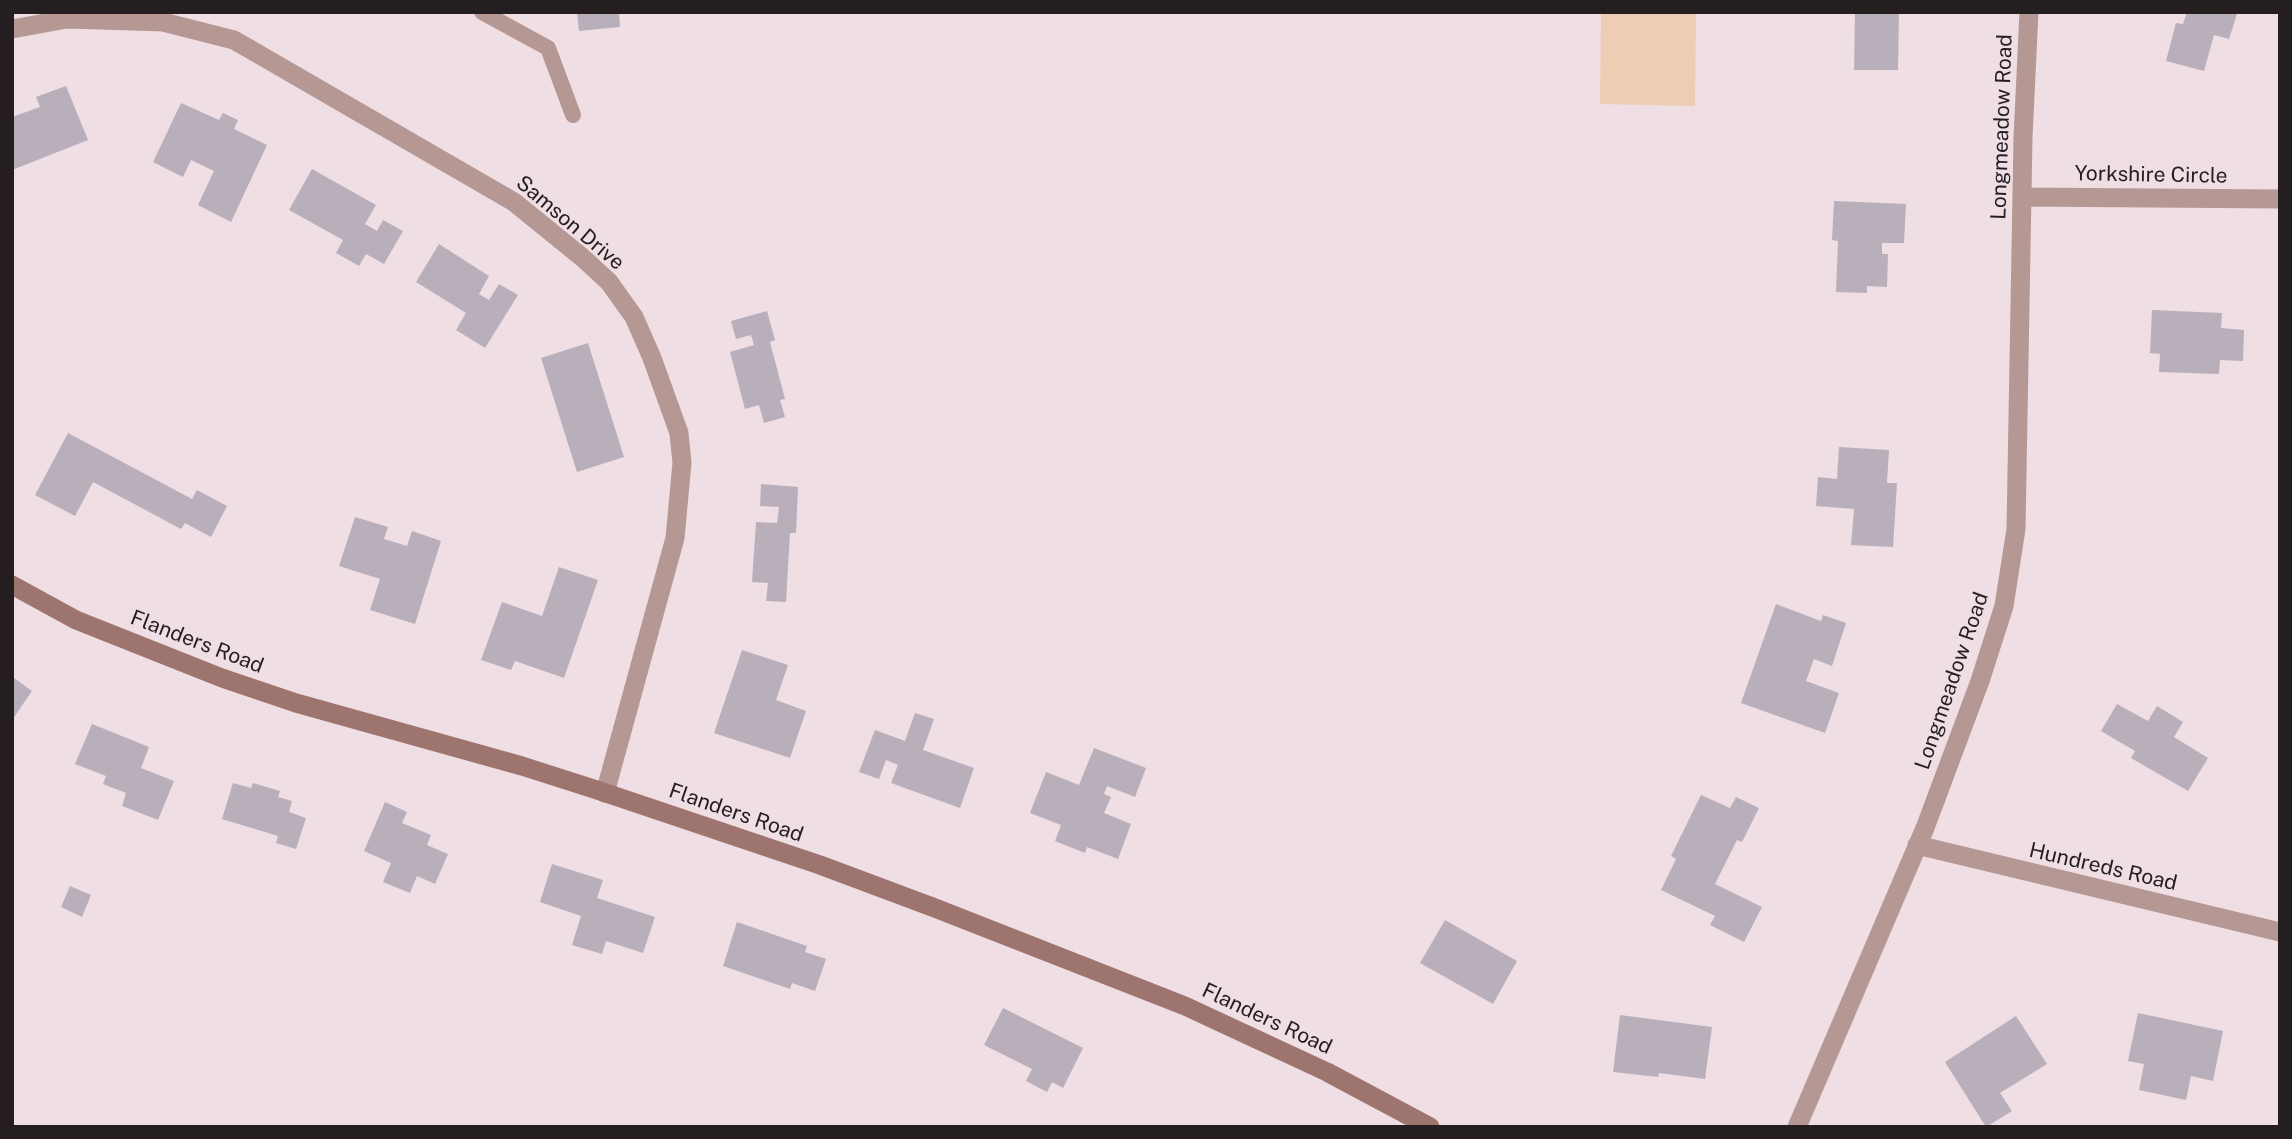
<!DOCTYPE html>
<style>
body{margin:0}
#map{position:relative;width:2292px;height:1139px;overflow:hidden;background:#efdee4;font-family:"Public Sans",sans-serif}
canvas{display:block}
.frame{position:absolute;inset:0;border:14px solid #241e20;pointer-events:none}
</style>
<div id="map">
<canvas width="2292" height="1139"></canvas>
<div class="frame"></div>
</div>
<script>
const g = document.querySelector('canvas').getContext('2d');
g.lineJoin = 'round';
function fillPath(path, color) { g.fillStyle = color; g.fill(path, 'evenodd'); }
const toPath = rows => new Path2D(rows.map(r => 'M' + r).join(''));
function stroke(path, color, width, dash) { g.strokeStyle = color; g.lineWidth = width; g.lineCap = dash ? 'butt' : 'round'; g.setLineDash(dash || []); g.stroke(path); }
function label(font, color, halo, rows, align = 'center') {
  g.font = font + ' "Public Sans",sans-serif'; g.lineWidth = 5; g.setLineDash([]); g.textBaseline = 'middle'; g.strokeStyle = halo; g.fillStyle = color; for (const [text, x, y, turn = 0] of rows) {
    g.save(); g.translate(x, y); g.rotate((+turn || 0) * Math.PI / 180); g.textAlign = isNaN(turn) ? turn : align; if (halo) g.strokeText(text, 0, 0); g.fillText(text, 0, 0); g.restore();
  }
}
fillPath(toPath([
 [1601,12,1696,12,1695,106,1600,104]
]), '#edcdb4');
fillPath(toPath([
 [577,12,619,12,620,27,579,31],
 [1855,12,1899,12,1898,70,1854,70],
 [2187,12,2237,14,2229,39,2214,35,2204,71,2166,61,2176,23,2183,24],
 [66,86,88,140,12,170,12,117,40,107,36,97],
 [181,103,219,120,223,113,238,120,234,129,267,145,231,222,198,205,214,171,191,160,183,177,153,162],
 [312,169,376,205,365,224,377,231,383,220,403,231,384,264,366,254,359,266,336,253,343,240,289,210],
 [1834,201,1906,204,1904,243,1882,243,1882,254,1888,254,1887,287,1867,286,1867,293,1836,292,1838,241,1832,240],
 [439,244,489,276,479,294,489,300,499,284,518,295,485,348,456,330,466,313,416,282],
 [2152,310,2222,313,2221,328,2244,330,2243,361,2220,360,2219,374,2159,372,2160,354,2150,353],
 [767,311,775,340,770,342,785,399,780,400,785,417,764,423,759,405,745,409,730,352,754,345,751,335,736,339,731,321],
 [588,343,624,457,577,472,541,358],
 [68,433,192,499,197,490,227,506,211,537,185,523,181,529,93,482,75,516,35,495],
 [1839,447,1889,450,1887,483,1897,483,1893,547,1851,545,1854,509,1816,506,1818,477,1837,479],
 [761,484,798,487,796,533,790,533,786,602,766,601,768,583,752,582,756,522,777,523,779,507,760,506],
 [355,517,388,527,384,539,407,546,412,531,441,541,415,624,370,610,380,579,339,566],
 [559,567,598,580,564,678,515,661,511,670,481,660,502,602,542,616],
 [1776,604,1821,621,1823,615,1846,623,1832,666,1814,659,1806,681,1839,693,1825,733,1741,703],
 [742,650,788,665,776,700,806,711,790,758,714,733],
 [14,678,32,691,12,720,12,680],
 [2117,704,2148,721,2157,706,2183,722,2174,737,2208,758,2188,791,2131,758,2135,751,2101,731],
 [915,713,934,719,923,750,974,768,960,808,891,783,898,765,886,760,879,779,859,772,875,730,905,741],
 [92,724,149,747,141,768,174,781,158,820,122,806,126,793,103,784,106,776,75,764],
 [1094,748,1146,768,1135,797,1107,786,1104,794,1111,797,1104,813,1131,824,1118,859,1087,847,1085,853,1055,841,1061,825,1030,813,1046,772,1079,785],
 [233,783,251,788,253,783,280,791,278,797,292,801,289,812,306,818,296,849,276,843,278,836,222,819],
 [1701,795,1730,808,1736,797,1759,808,1742,842,1737,840,1715,884,1762,907,1744,942,1710,925,1715,916,1661,890,1676,859,1671,856],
 [385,802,407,812,402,823,431,835,427,845,448,854,435,884,417,876,410,893,383,882,391,863,364,851],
 [552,864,603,880,597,898,655,917,643,953,606,941,602,954,572,945,581,916,540,902],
 [70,886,91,895,82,917,61,907],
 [1445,920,1517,961,1493,1004,1420,963],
 [737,922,807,946,805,952,826,959,815,991,792,983,790,989,723,966],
 [1003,1008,1083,1048,1063,1088,1052,1082,1047,1092,1026,1081,1032,1069,984,1045],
 [2138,1013,2223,1031,2213,1081,2191,1076,2186,1100,2139,1090,2144,1064,2128,1061],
 [1620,1015,1712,1027,1705,1079,1659,1073,1658,1077,1613,1072],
 [2016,1016,2047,1064,2000,1093,2012,1111,1986,1127,1945,1062]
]), '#b9afbb');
stroke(toPath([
 [482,12,548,48,573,115]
]), '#b59894', 16);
stroke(toPath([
 [12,29,67,19,163,22,234,40,514,202,583,258,609,282,634,317,652,358,679,433,682,463,675,538,605,793],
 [2022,197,2280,199],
 [1917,845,2280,932],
 [1797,1127,1925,828,1980,681,2004,606,2016,529,2023,137,2029,12]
]), '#b59894', 19);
stroke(toPath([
 [12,585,76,620,222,678,296,703,522,766,597,790,820,865,935,908,1185,1006,1327,1072,1430,1127]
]), '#9d746e', 19);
label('21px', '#241e20', '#efdee4', [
 ["Longmeadow Road",2002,127,-88],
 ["Yorkshire Circle",2151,175,1],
 ["Samson Drive",570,223,40],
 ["Flanders Road",197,642,21],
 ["Longmeadow Road",1952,681,-71],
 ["Flanders Road",736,813,19],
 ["Hundreds Road",2103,867,13],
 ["Flanders Road",1267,1019,25]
]);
</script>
